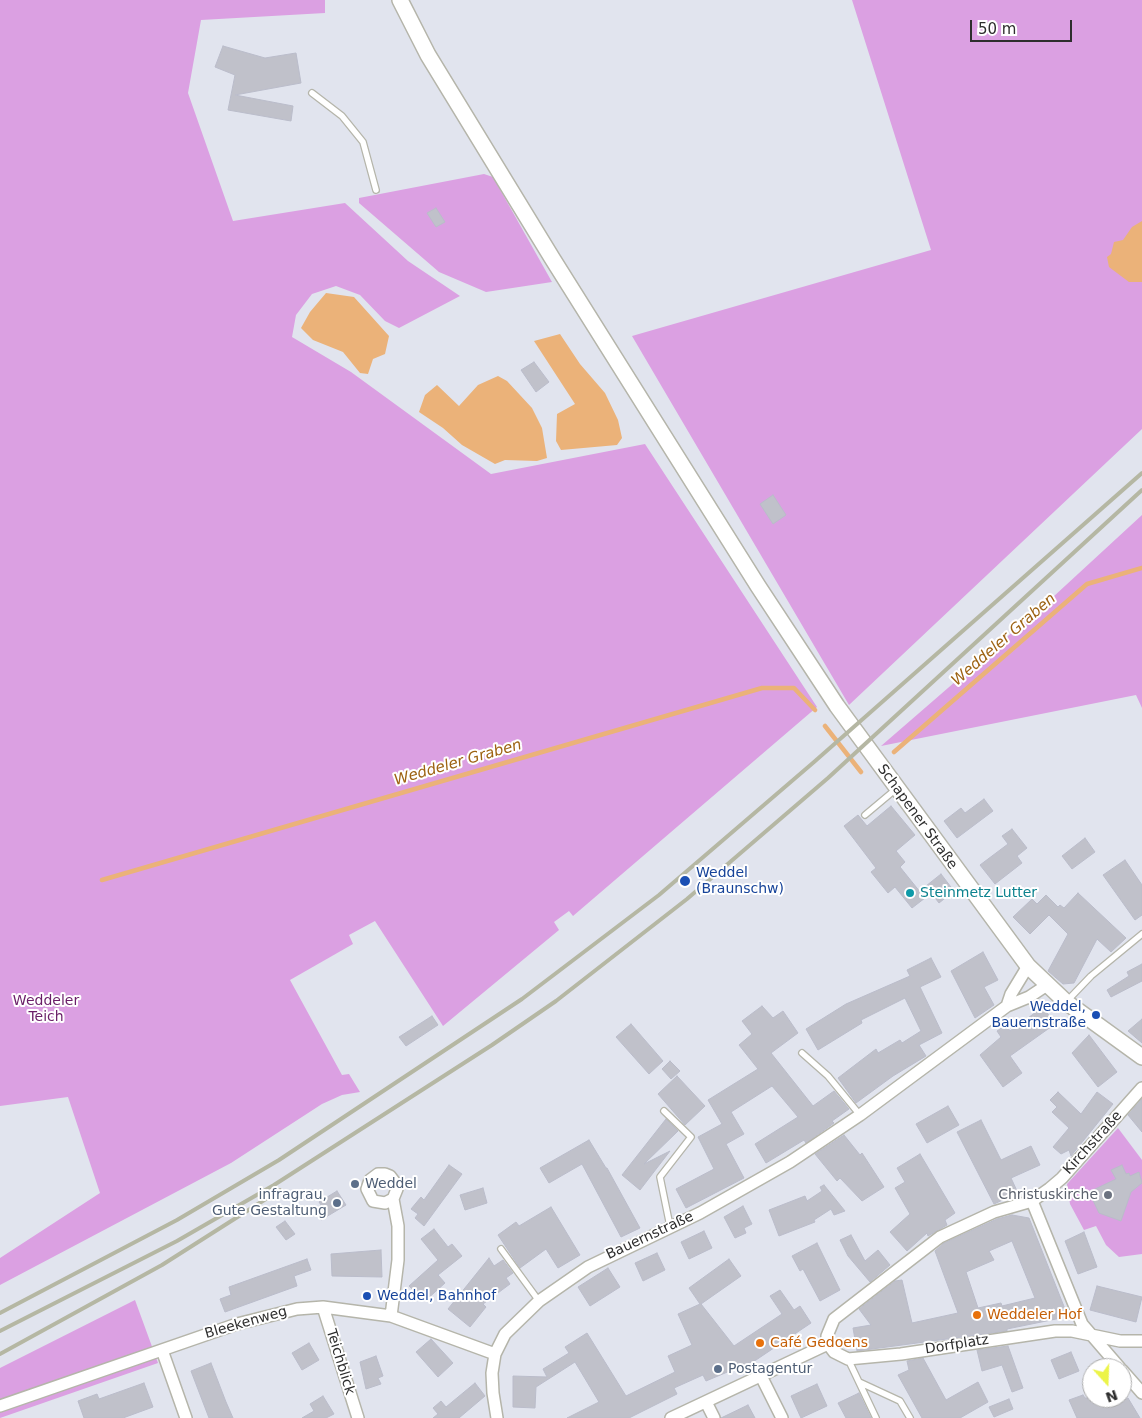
<!DOCTYPE html>
<meta charset="utf-8">
<style>
body{margin:0}
#map{position:relative;width:1142px;height:1418px;overflow:hidden;background:#e1e4ee;font-family:"DejaVu Sans",sans-serif}
canvas{display:block}
.north{position:absolute;left:1082px;top:1358px;width:50px;height:50px;box-sizing:border-box;background:#fff;border:1px solid #ababab;border-radius:50%;rotate:160deg;font-size:14px;font-weight:700;line-height:20px;text-align:center;color:#2e2e2e}
.north::after{content:'';display:block;margin:auto;width:18px;height:22px;background:#ecf448;clip-path:polygon(50% 0,100% 100%,50% 72%,0 100%)}
.scale{position:absolute;left:970px;top:20px;width:102px;height:22px;box-sizing:border-box;border:2px solid #2e2e2e;border-top:0;padding-left:6px;font-size:15px;line-height:18px;white-space:nowrap;color:#2e2e2e;-webkit-text-stroke:4px #fff;paint-order:stroke}
</style>
<div id="map">
<canvas width="1142" height="1418"></canvas>
<div class="north">N</div>
<div class="scale">50 m</div>
</div>
<script>
const g = document.querySelector('canvas').getContext('2d');
g.lineJoin = 'round';
function fillPath(path, color) { g.fillStyle = color; g.fill(path, 'evenodd'); }
const toPath = rows => new Path2D(rows.map(r => 'M' + r).join(''));
function stroke(path, color, width, dash) { g.strokeStyle = color; g.lineWidth = width; g.lineCap = dash ? 'butt' : 'round'; g.setLineDash(dash || []); g.stroke(path); }
function label(font, color, halo, rows, align = 'center') {
  g.font = font + ' "DejaVu Sans",sans-serif'; g.lineWidth = 4; g.setLineDash([]); g.textBaseline = 'middle'; g.strokeStyle = halo; g.fillStyle = color; for (const [text, x, y, turn = 0] of rows) {
    g.save(); g.translate(x, y); g.rotate((+turn || 0) * Math.PI / 180); g.textAlign = isNaN(turn) ? turn : align; if (halo) g.strokeText(text, 0, 0); g.fillText(text, 0, 0); g.restore();
  }
}
fillPath(toPath([
 [0,0,325,0,325,13,201,20,188,93,233,221,345,203,408,261,460,296,399,328,385,321,360,295,336,286,312,294,296,315,292,337,351,372,491,474,645,444,817,707,573,916,569,911,554,922,559,930,443,1026,375,921,349,935,353,944,290,980,342,1075,349,1074,360,1092,342,1095,322,1104,231,1163,0,1285,0,1258,100,1193,68,1097,0,1106],
 [852,0,1142,0,1142,429,849,705,632,336,931,250],
 [484,174,493,177,552,282,486,292,439,272,359,203,359,198],
 [1142,515,1142,708,1136,695,881,746,1053,597],
 [1118,1128,1142,1160,1142,1254,1119,1257,1106,1245,1096,1226,1084,1230,1070,1204,1067,1184],
 [135,1300,158,1363,0,1418,0,1368]
]), '#dba0e2');
fillPath(toPath([
 [1142,221,1142,282,1129,282,1109,267,1107,257,1111,254,1114,242,1123,240,1132,227],
 [326,293,354,297,389,336,385,354,373,359,368,374,360,373,343,352,313,340,301,328,310,312],
 [560,334,580,364,605,393,618,420,622,438,617,445,561,450,556,441,557,414,575,404,534,341],
 [498,376,507,381,532,408,542,428,547,458,537,461,505,460,495,464,462,445,443,428,419,412,425,395,437,385,459,406,478,385]
]), '#ebb279');
stroke(toPath([
 [825,726,861,772],
 [894,752,1087,584,1142,568],
 [102,880,762,688,794,688,815,710]
]), '#ebb279', 4.5);
const building = toPath([
 [223,46,265,58,296,53,301,83,235,95,293,106,291,121,228,110,235,75,215,67,223,46],
 [436,208,445,222,436,227,427,213,436,208],
 [534,362,549,382,536,392,521,370,534,362],
 [773,495,786,515,773,524,760,504,773,495],
 [984,799,993,811,957,838,944,821,961,808,965,813,984,799],
 [891,806,915,835,896,851,905,862,900,867,925,898,912,908,895,887,888,893,871,872,876,868,844,826,858,815,867,826,891,806],
 [1012,829,1027,848,1017,856,1022,863,995,884,980,865,1008,844,1002,836,1012,829],
 [1085,838,1095,852,1072,869,1062,856,1085,838],
 [1125,860,1142,885,1142,915,1135,920,1103,875,1125,860],
 [941,874,954,891,939,903,926,886,941,874],
 [1078,893,1126,938,1111,952,1097,939,1074,983,1063,984,1048,971,1068,934,1049,915,1030,934,1013,917,1032,899,1037,904,1046,895,1058,907,1060,905,1064,908,1078,893],
 [983,952,998,980,984,987,994,1005,975,1018,951,971,983,952],
 [931,958,941,977,920,987,942,1033,919,1045,926,1056,893,1076,856,1103,838,1078,876,1049,878,1053,900,1040,902,1043,921,1031,905,998,861,1020,862,1023,818,1050,806,1029,846,1004,910,976,907,970,931,958],
 [1142,964,1142,981,1111,997,1107,990,1129,976,1127,972,1142,964],
 [762,1006,773,1018,783,1011,798,1033,771,1053,813,1106,834,1091,849,1109,832,1121,834,1123,806,1143,804,1140,766,1163,755,1144,798,1117,772,1086,731,1112,744,1134,726,1144,744,1178,686,1208,676,1189,714,1169,698,1137,722,1124,708,1100,758,1069,739,1045,752,1034,742,1021,762,1006],
 [1043,1007,1055,1024,1010,1056,1022,1073,1003,1087,980,1055,1001,1037,997,1031,1006,1025,1010,1031,1043,1007],
 [432,1016,438,1025,406,1046,399,1037,432,1016],
 [1142,1019,1142,1043,1128,1031,1142,1019],
 [631,1024,663,1061,649,1074,616,1037,631,1024],
 [1089,1035,1117,1072,1098,1087,1072,1053,1089,1035],
 [670,1061,680,1071,671,1079,662,1069,670,1061],
 [677,1076,705,1106,685,1125,658,1094,677,1076],
 [1058,1092,1081,1114,1097,1092,1113,1104,1071,1156,1069,1150,1061,1154,1053,1147,1069,1128,1052,1112,1057,1107,1050,1100,1058,1092],
 [1142,1099,1142,1132,1128,1115,1142,1099],
 [948,1106,959,1125,927,1143,916,1124,948,1106],
 [666,1119,678,1131,644,1164,670,1151,640,1190,622,1175,666,1119],
 [981,1120,1001,1160,1031,1146,1040,1165,1011,1178,1018,1193,994,1204,957,1132,981,1120],
 [844,1135,860,1155,862,1153,884,1187,862,1201,840,1178,837,1181,815,1154,844,1135],
 [589,1140,606,1168,607,1168,640,1228,621,1237,582,1164,549,1183,540,1168,589,1140],
 [920,1154,955,1213,945,1220,947,1225,928,1236,927,1233,907,1251,890,1232,910,1214,895,1188,905,1182,897,1168,920,1154],
 [449,1165,462,1174,424,1226,415,1218,418,1214,411,1209,421,1197,424,1200,449,1165],
 [1122,1165,1126,1174,1129,1173,1130,1176,1139,1172,1142,1183,1131,1192,1121,1221,1099,1213,1089,1192,1116,1179,1111,1170,1122,1165],
 [824,1185,845,1211,834,1215,831,1209,814,1220,815,1222,779,1236,769,1210,805,1196,807,1201,822,1191,820,1187,824,1185],
 [483,1188,487,1203,465,1210,460,1195,483,1188],
 [337,1191,346,1205,321,1220,315,1210,321,1205,319,1202,337,1191],
 [743,1206,752,1224,744,1228,746,1233,735,1238,724,1217,743,1206],
 [551,1207,580,1255,558,1268,546,1249,520,1268,498,1235,516,1222,519,1226,551,1207],
 [1012,1215,1029,1218,1065,1309,1061,1318,1007,1329,1007,1331,857,1351,853,1328,871,1325,859,1309,895,1281,902,1280,912,1323,958,1313,935,1251,944,1243,997,1219,1012,1215],
 [1012,1241,1035,1298,1002,1306,1001,1303,978,1308,966,1272,994,1260,989,1251,1012,1241],
 [285,1221,295,1234,286,1240,276,1227,285,1221],
 [434,1229,448,1247,452,1244,462,1256,438,1275,445,1283,425,1301,409,1286,438,1260,421,1239,434,1229],
 [704,1231,712,1248,689,1259,681,1242,704,1231],
 [1084,1232,1097,1267,1078,1274,1065,1241,1084,1232],
 [851,1235,865,1261,878,1250,890,1265,870,1282,848,1256,840,1240,851,1235],
 [817,1243,840,1290,820,1301,803,1269,800,1271,792,1256,817,1243],
 [381,1250,382,1277,332,1276,331,1254,381,1250],
 [657,1253,665,1270,643,1281,635,1263,657,1253],
 [489,1258,494,1266,503,1260,513,1273,506,1278,510,1284,483,1304,486,1307,470,1327,448,1309,489,1258],
 [307,1259,311,1270,294,1276,297,1286,225,1312,220,1299,231,1295,229,1287,307,1259],
 [729,1259,741,1276,701,1304,734,1346,782,1314,770,1296,780,1290,794,1310,800,1306,811,1323,756,1360,706,1381,703,1375,674,1388,677,1394,629,1418,567,1418,599,1402,575,1362,536,1387,535,1408,513,1407,513,1376,547,1377,543,1369,569,1353,565,1347,587,1333,626,1396,675,1372,668,1356,692,1345,678,1314,700,1304,689,1288,729,1259],
 [608,1268,620,1287,590,1306,578,1287,608,1268],
 [1097,1286,1142,1297,1136,1322,1090,1310,1097,1286],
 [431,1339,453,1363,438,1377,416,1352,431,1339],
 [309,1343,319,1360,302,1370,292,1353,309,1343],
 [1008,1346,1023,1388,1012,1392,1002,1365,982,1371,977,1350,1008,1346],
 [1071,1352,1079,1371,1059,1379,1051,1360,1071,1352],
 [376,1356,383,1376,378,1378,381,1384,366,1389,360,1362,376,1356],
 [923,1358,946,1400,978,1382,988,1402,960,1418,922,1418,898,1375,909,1370,907,1361,923,1358],
 [211,1363,226,1402,233,1418,209,1418,199,1392,191,1371,211,1363],
 [144,1383,153,1407,123,1418,84,1418,78,1401,97,1394,99,1399,144,1383],
 [475,1383,485,1396,459,1418,433,1418,438,1414,433,1408,441,1401,446,1407,475,1383],
 [817,1384,827,1406,801,1418,791,1396,817,1384],
 [859,1393,871,1418,846,1418,838,1403,859,1393],
 [1083,1395,1085,1398,1128,1398,1140,1418,1077,1418,1069,1400,1083,1395],
 [323,1396,334,1414,326,1418,302,1418,314,1411,310,1404,323,1396],
 [1009,1399,1013,1409,994,1417,989,1407,1009,1399],
 [748,1405,755,1418,721,1418,748,1405]
]);
fillPath(building, '#c0c1ca');
stroke(building, '#babcca', 1);
const lane = toPath([
 [312,93,342,116,363,142,376,190],
 [865,815,896,789],
 [1067,1001,1091,976,1142,934],
 [802,1053,828,1076,860,1115],
 [664,1111,691,1137,660,1177,670,1226],
 [501,1249,539,1301],
 [848,1359,876,1418],
 [859,1382,900,1401,910,1418]
]);
const street = toPath([
 [1007,1006,1011,994,1028,966],
 [1142,1088,1062,1178,1049,1189,1032,1201,994,1212,940,1237,834,1319,827,1336,828,1344,834,1352,848,1359,901,1354,1055,1331,1072,1331,1120,1341,1142,1341],
 [1032,1201,1082,1324,1120,1368],
 [323,1307,358,1418],
 [391,1316,398,1260,398,1226,393,1199,397,1189,396,1184,390,1176,385,1174,378,1174,370,1180,367,1189,373,1201,385,1203,393,1199],
 [162,1350,186,1418],
 [1122,1370,1142,1393],
 [761,1376,782,1418],
 [706,1402,714,1418],
 [0,1406,237,1324,297,1309,323,1307,391,1316,495,1354],
 [497,1418,493,1393,492,1373,495,1354,505,1334,539,1301,588,1267,700,1213,790,1162,860,1115,1007,1006,1029,997,1047,985],
 [671,1418,828,1344]
]);
const secondary = toPath([
 [400,0,428,55,552,258,758,586,837,706,1028,966,1066,1002,1142,1057]
]);
stroke(lane, '#b5b5aa', 8);
stroke(street, '#b5b5aa', 14);
stroke(secondary, '#b5b5aa', 18);
stroke(lane, '#fff', 5.5);
stroke(street, '#fff', 11);
stroke(secondary, '#fff', 15);
stroke(toPath([
 [0,1313,177,1220,279,1160,522,999,659,895,814,762,1142,473],
 [0,1331,177,1241,274,1185,492,1045,556,1001,687,899,828,778,1142,490],
 [0,1354,162,1265,280,1190]
]), '#b5b7a3', 4);
for (const [x, y, r, color] of [
 [685,881,6,"#1a4fb4"],
 [910,893,5,"#0f9aa8"],
 [1096,1015,5,"#1a4fb4"],
 [355,1184,5,"#5c6f8a"],
 [1108,1195,5,"#6b7280"],
 [337,1203,5,"#5c6f8a"],
 [367,1296,5,"#1a4fb4"],
 [977,1315,5,"#e8710a"],
 [760,1343,5,"#e8710a"],
 [718,1369,5,"#5c6f8a"]
]) { const dot = new Path2D(); dot.arc(x, y, r, 0, 2 * Math.PI); g.fillStyle = color; g.fill(dot); stroke(dot, '#fff', 2); }
label('14px', '#2e2e2e', '#fff', [
 ["Schapener Straße",917,817,54],
 ["Kirchstraße",1093,1143,-48],
 ["Bauernstraße",650,1236,-25],
 ["Bleekenweg",246,1323,-16],
 ["Dorfplatz",957,1345,-9],
 ["Teichblick",340,1362,73]
]);
label('14px', '#164399', '#fff', [
 ["Weddel",696,873],
 ["(Braunschw)",696,889],
 ["Weddel,",1086,1007,"right"],
 ["Bauernstraße",1086,1023,"right"],
 ["Weddel, Bahnhof",377,1296]
], 'left');
label('14px', '#0d838f', '#fff', [
 ["Steinmetz Lutter",920,893]
], 'left');
label('14px', '#6a1e68', '#fff', [
 ["Weddeler",46,1001],
 ["Teich",46,1017]
]);
label('14px', '#4e5e75', '#fff', [
 ["Weddel",365,1184],
 ["infragrau,",327,1195,"right"],
 ["Gute Gestaltung",327,1211,"right"],
 ["Postagentur",728,1369]
], 'left');
label('14px', '#5b616d', '#fff', [
 ["Christuskirche",1098,1195]
], 'right');
label('14px', '#c56008', '#fff', [
 ["Weddeler Hof",987,1315],
 ["Café Gedoens",770,1343]
], 'left');
label('italic 15px', '#9d6212', '#fff', [
 ["Weddeler Graben",1004,640,-41],
 ["Weddeler Graben",458,763,-16]
]);
</script>
